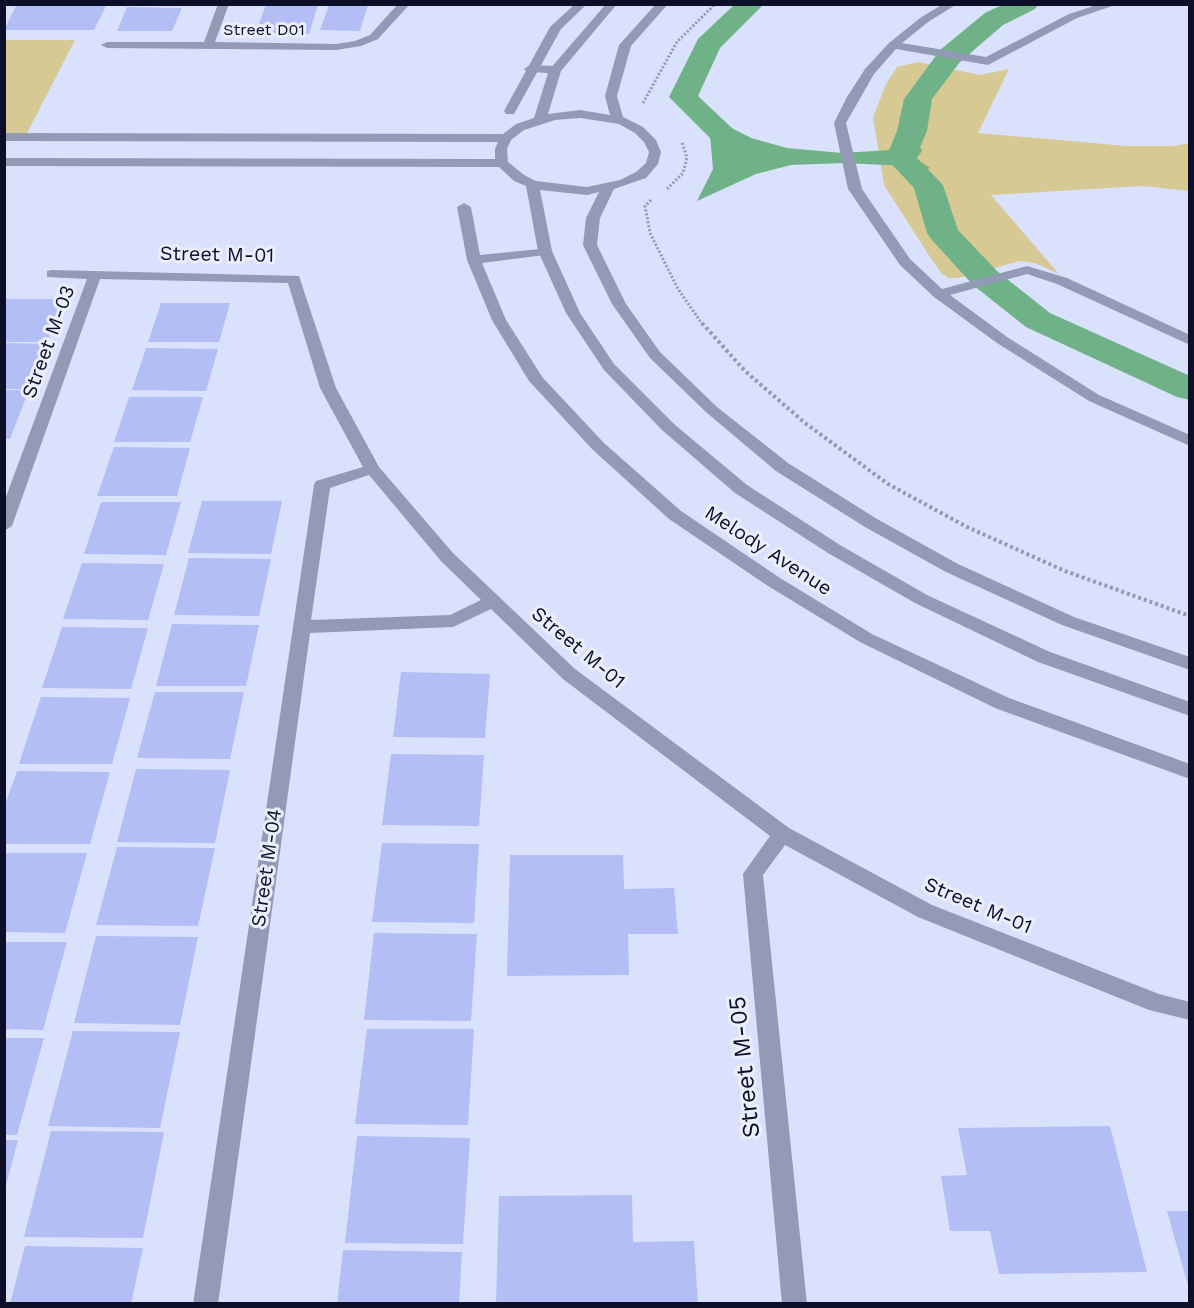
<!DOCTYPE html>
<style>
body{margin:0}
#map{position:relative;width:1194px;height:1308px;overflow:hidden;background:#dae1fc;font-family:"Work Sans",sans-serif}
canvas{display:block}
.frame{position:absolute;inset:0;border:6px solid #0c0f27;pointer-events:none}
</style>
<div id="map">
<canvas width="1194" height="1308"></canvas>
<div class="frame"></div>
</div>
<script>
const g = document.querySelector('canvas').getContext('2d');
g.lineJoin = 'round';
function fillPath(path, color) { g.fillStyle = color; g.fill(path, 'evenodd'); }
const toPath = rows => new Path2D(rows.map(r => 'M' + r).join(''));
function stroke(path, color, width, dash) { g.strokeStyle = color; g.lineWidth = width; g.lineCap = dash ? 'butt' : 'round'; g.setLineDash(dash || []); g.stroke(path); }
function label(font, color, halo, rows, align = 'center') {
  g.font = font + ' "Work Sans",sans-serif'; g.lineWidth = 6; g.setLineDash([]); g.textBaseline = 'middle'; g.strokeStyle = halo; g.fillStyle = color; for (const [text, x, y, turn = 0] of rows) {
    g.save(); g.translate(x, y); g.rotate((+turn || 0) * Math.PI / 180); g.textAlign = isNaN(turn) ? turn : align; if (halo) g.strokeText(text, 0, 0); g.fillText(text, 0, 0); g.restore();
  }
}
fillPath(toPath([
 [5,40,75,40,25,137,5,137],
 [918,62,980,75,1009,69,978,133,1127,146,1174,146,1189,143,1189,191,1143,186,991,195,1059,274,1035,263,1020,261,958,278,949,278,941,273,928,254,884,185,873,117,886,84,897,67]
]), '#d7c994');
fillPath(toPath([
 [695,110,751,138,787,148,842,153,921,148,922,151,916,159,930,168,925,171,907,166,843,163,791,165,756,174,697,201,713,169,710,135]
]), '#70b287');
fillPath(toPath([
 [735,4,764,4,720,48,698,96,733,129,751,138,756,144,751,150,741,153,713,141,669,97,698,39,735,4],
 [1004,4,1039,4,1035,9,1003,25,960,62,932,99,927,131,916,157,943,185,958,230,997,271,1050,313,1190,376,1190,400,1177,397,1026,327,973,285,932,240,927,233,914,188,886,158,897,131,904,99,940,50,985,13,1004,4]
]), '#70b287');
fillPath(toPath([
 [17,4,107,4,94,30,4,30],
 [266,4,318,4,309,34,256,33],
 [329,5,368,5,360,31,320,30],
 [127,7,182,8,172,31,117,31],
 [4,299,64,299,47,342,4,342],
 [161,303,230,303,219,342,148,342],
 [4,343,47,344,29,389,4,389],
 [146,348,218,349,206,391,132,390],
 [4,390,29,390,10,439,4,439],
 [129,397,203,397,190,442,114,442],
 [114,447,190,448,177,496,97,496],
 [202,501,282,501,271,554,188,553],
 [101,502,181,502,166,555,84,554],
 [189,558,271,559,259,616,174,615],
 [82,563,164,564,148,620,63,619],
 [172,624,259,625,246,686,156,686],
 [62,627,148,628,131,689,42,688],
 [401,672,490,674,485,738,393,737],
 [155,692,244,692,230,759,137,758],
 [41,697,130,698,112,764,19,764],
 [391,754,484,755,479,826,382,825],
 [136,769,230,770,215,843,117,842],
 [17,771,110,772,90,844,4,844,4,808],
 [382,843,479,844,474,923,372,922],
 [117,847,215,848,198,926,96,925],
 [4,853,87,853,65,933,4,932],
 [510,855,623,855,624,889,674,888,678,934,628,934,629,975,507,976],
 [374,933,477,934,471,1021,364,1020],
 [96,936,198,937,180,1025,74,1023],
 [4,942,67,942,43,1030,4,1029],
 [367,1029,474,1029,468,1125,355,1124],
 [73,1031,180,1032,160,1128,48,1126],
 [4,1038,44,1038,17,1135,4,1135],
 [1110,1126,1147,1272,999,1274,990,1231,950,1231,941,1176,967,1175,958,1128],
 [51,1131,164,1132,143,1238,24,1237],
 [357,1136,470,1138,463,1244,345,1243],
 [4,1140,18,1140,5,1189,4,1189],
 [632,1195,633,1242,694,1241,698,1304,496,1304,499,1196],
 [1167,1211,1190,1211,1190,1289,1189,1289],
 [25,1246,143,1248,131,1304,10,1304],
 [343,1250,462,1252,459,1304,337,1304]
]), '#b2bef4');
stroke(toPath([
 [643,103,677,42,715,4],
 [667,189,683,173,687,158,682,142],
 [651,200,645,206,650,233,678,289,703,325]
]), '#9499b3', 3, [2, 2]);
stroke(toPath([
 [702,323,745,371,805,423,888,484,967,527,1065,571,1190,616]
]), '#9499b3', 4, [3, 3]);
fillPath(toPath([
 [530,65,555,66,561,70,555,74,526,71,524,69,530,65],
 [464,203,471,207,480,255,550,248,550,254,545,255,482,263,506,320,543,378,604,443,681,511,780,578,872,634,1009,698,1190,764,1190,779,995,708,860,642,768,586,669,519,592,449,529,381,492,320,467,260,457,207,464,203]
]), '#939ab6');
fillPath(toPath([
 [218,4,229,4,215,42,336,44,355,41,370,35,398,4,410,4,378,39,361,46,336,50,107,48,101,45,107,42,204,42,218,4],
 [575,4,587,4,561,29,514,114,506,114,504,111,550,27,575,4],
 [943,4,957,4,928,22,902,43,986,57,1069,14,1100,4,1118,4,1077,18,988,65,896,49,874,74,846,123,862,189,910,259,942,289,1027,266,1067,278,1190,335,1190,345,1057,284,1027,274,950,295,1007,337,1099,395,1190,435,1190,446,1089,401,997,343,934,297,900,265,848,189,834,123,847,97,865,69,889,43,920,18,943,4],
 [52,270,299,276,336,388,379,467,453,553,575,669,789,828,932,905,1159,994,1190,1002,1190,1020,1149,1010,918,917,785,845,763,875,807,1304,782,1304,743,874,770,836,563,679,491,609,453,627,310,633,218,1304,193,1304,314,485,316,481,363,467,320,388,288,283,100,279,12,526,4,531,4,502,87,279,47,277,47,271,52,270],
 [369,475,441,561,481,600,450,615,311,620,330,488,369,475]
]), '#939ab6');
fillPath(toPath([
 [606,4,617,4,561,71,548,114,580,110,610,115,605,96,619,45,656,4,668,4,631,46,617,96,623,117,643,127,656,140,661,152,658,164,646,178,614,189,600,218,597,245,626,304,660,352,717,407,788,463,877,519,958,564,1074,617,1190,657,1190,670,1062,625,946,572,865,527,776,471,707,413,650,358,612,304,583,245,586,218,599,192,587,195,540,190,552,251,580,313,614,364,674,424,747,485,840,545,927,595,1050,652,1190,702,1190,716,1038,662,915,603,828,553,735,493,662,430,604,370,566,313,538,251,526,186,514,181,499,167,4,166,4,158,495,159,495,149,498,142,4,141,4,133,503,134,516,124,534,118,549,70,606,4],
 [580,118,619,124,635,133,644,142,649,152,646,163,636,172,620,180,587,187,536,181,524,175,508,162,507,149,511,140,524,130,555,120,580,118]
]), '#939ab6');
label('16px', '#0c0f27', '#ebeefd', [
 ["Street D01",264,30]
]);
label('20px', '#0c0f27', '#ebeefd', [
 ["Street M-01",217,255,1],
 ["Street M-03",49,342,-70],
 ["Melody Avenue",768,551,33],
 ["Street M-01",578,648,40],
 ["Street M-04",267,868,-82],
 ["Street M-01",978,906,23]
]);
label('24px', '#0c0f27', '#ebeefd', [
 ["Street M-05",745,1067,-96]
]);
</script>
